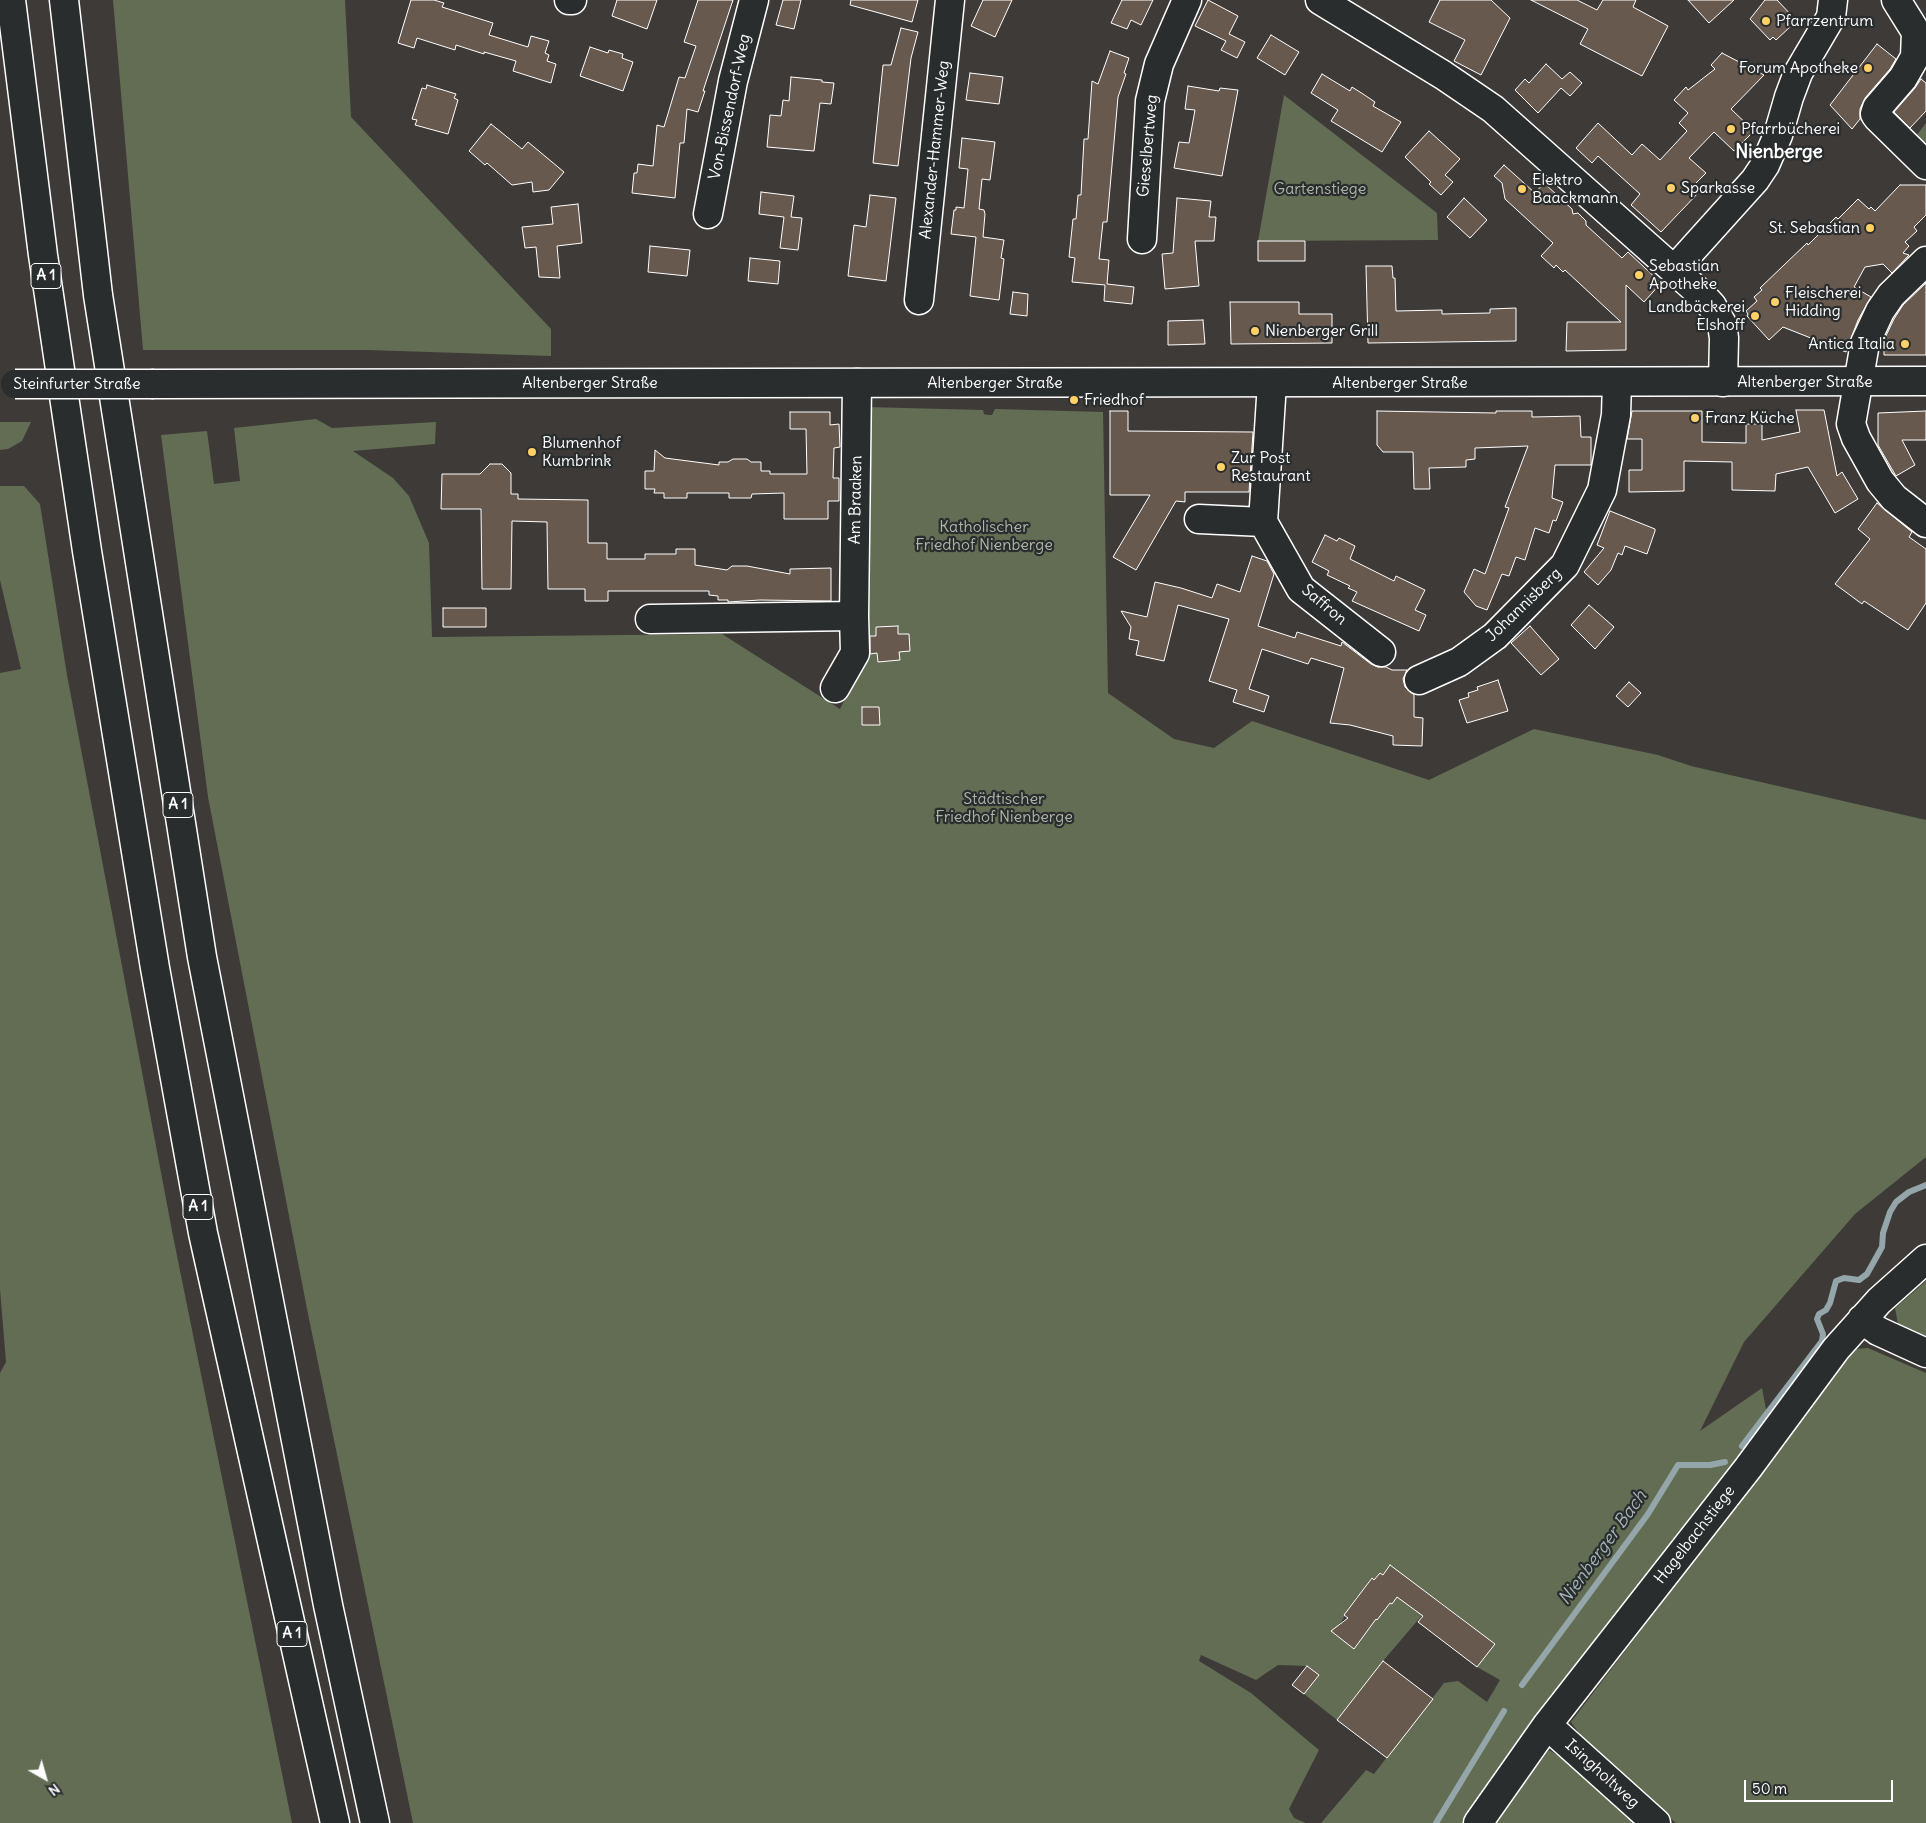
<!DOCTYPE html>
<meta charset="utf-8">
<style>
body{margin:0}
#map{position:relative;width:1926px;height:1823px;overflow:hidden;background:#3d3a38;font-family:Delius,sans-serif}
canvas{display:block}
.north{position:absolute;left:20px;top:1753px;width:50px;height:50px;-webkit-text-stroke:4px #2a2d2e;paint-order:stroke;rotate:142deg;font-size:14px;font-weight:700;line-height:20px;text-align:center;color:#fff}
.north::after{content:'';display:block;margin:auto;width:18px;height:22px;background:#fff;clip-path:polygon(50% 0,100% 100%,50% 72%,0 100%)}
.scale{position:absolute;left:1744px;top:1780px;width:149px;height:22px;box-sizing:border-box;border:2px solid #fff;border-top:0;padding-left:6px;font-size:15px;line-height:18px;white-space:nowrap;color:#fff;-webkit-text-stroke:4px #2a2d2e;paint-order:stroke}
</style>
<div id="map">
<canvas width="1926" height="1823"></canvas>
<div class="north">N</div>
<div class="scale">50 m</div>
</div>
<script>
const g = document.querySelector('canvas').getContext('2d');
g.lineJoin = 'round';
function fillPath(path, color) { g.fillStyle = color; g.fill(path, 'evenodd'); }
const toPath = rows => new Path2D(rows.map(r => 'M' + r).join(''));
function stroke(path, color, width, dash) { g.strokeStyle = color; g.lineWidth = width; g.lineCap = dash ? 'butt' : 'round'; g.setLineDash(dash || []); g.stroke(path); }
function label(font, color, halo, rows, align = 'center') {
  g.font = font + ' Delius,sans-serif'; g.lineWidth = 4.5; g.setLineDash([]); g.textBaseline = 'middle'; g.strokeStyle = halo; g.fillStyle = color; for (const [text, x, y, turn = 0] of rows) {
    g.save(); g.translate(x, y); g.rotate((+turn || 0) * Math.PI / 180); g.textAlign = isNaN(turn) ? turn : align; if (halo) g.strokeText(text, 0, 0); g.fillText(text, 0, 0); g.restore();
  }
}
fillPath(toPath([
 [113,0,345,0,351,117,551,329,551,356,368,350,143,350],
 [1284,95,1437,213,1438,240,1258,241],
 [1926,123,1926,150,1916,136],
 [866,407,983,410,984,414,988,415,992,415,995,409,1103,412,1108,693,1174,739,1214,748,1252,721,1429,780,1534,729,1658,755,1691,766,1926,820,1926,1157,1855,1214,1744,1342,1700,1431,1762,1388,1769,1425,1469,1823,1321,1823,1366,1770,1374,1774,1444,1683,1458,1681,1487,1702,1500,1680,1477,1667,1495,1644,1436,1599,1383,1661,1337,1720,1304,1694,1319,1675,1307,1666,1278,1665,1256,1680,1201,1655,1199,1661,1251,1693,1319,1750,1289,1809,1294,1818,1306,1823,413,1823,308,1314,208,797,161,435,207,431,214,484,240,481,234,428,316,419,332,428,436,422,435,444,353,451,393,478,409,496,429,543,432,637,722,634,840,709,861,667],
 [1390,1566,1397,1597,1392,1604,1390,1603,1377,1620,1376,1619,1354,1649,1331,1631,1334,1632,1371,1578,1374,1580,1380,1573,1383,1575],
 [0,422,31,422,22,441,8,449,0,450],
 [0,486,24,486,40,504,67,675,173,1236,292,1823,0,1823,0,1373,6,1362,0,1289,0,673,21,669,0,580],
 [1926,1281,1926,1337,1898,1324,1895,1308],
 [1868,1348,1926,1373,1926,1823,1676,1823,1590,1748,1571,1722,1855,1349],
 [1549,1750,1576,1766,1641,1823,1495,1823]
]), '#636d54');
stroke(toPath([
 [1742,1446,1822,1341,1823,1334,1817,1319,1819,1314,1826,1310,1830,1303,1836,1281,1844,1278,1859,1280,1867,1274,1882,1247,1883,1233,1890,1212,1896,1202,1909,1192,1926,1185],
 [1522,1685,1648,1514,1678,1465,1710,1465,1725,1462],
 [1436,1823,1504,1711]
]), '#94a6aa', 6);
const building = toPath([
 [411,0,434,0,444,3,442,7,493,23,489,35,528,47,531,36,549,41,545,53,549,55,547,61,556,64,551,83,513,71,516,61,484,52,484,54,456,45,455,50,417,38,414,48,398,43,411,0],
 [617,0,657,0,647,29,612,16,617,0],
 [698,0,733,0,703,91,705,91,698,112,687,109,684,143,680,143,675,198,632,193,634,173,637,173,638,164,653,166,657,125,664,127,679,77,685,78,696,46,684,42,698,0],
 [783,0,801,0,794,29,776,25,783,0],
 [851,0,918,0,912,22,850,5,851,0],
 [983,0,1012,0,995,37,971,26,983,0],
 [1122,0,1153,0,1141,25,1131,20,1127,29,1111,23,1122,0],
 [1208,0,1238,16,1229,34,1245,42,1237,58,1221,50,1226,41,1195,26,1208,0],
 [1440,0,1491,0,1510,18,1481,75,1454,61,1465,40,1429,22,1440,0],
 [1531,0,1577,0,1597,10,1603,0,1636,0,1633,7,1668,26,1642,76,1580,44,1588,29,1531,0],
 [1688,0,1734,0,1709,23,1688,0],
 [1765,0,1777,0,1794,18,1787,24,1790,27,1776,40,1773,37,1770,40,1750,19,1765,0],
 [901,28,918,32,911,58,898,166,873,163,883,65,891,65,901,28],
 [1271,35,1299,52,1285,75,1257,58,1271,35],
 [1877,44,1896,59,1890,69,1865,98,1860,109,1860,119,1852,129,1830,105,1877,44],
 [590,47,608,53,609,50,623,54,622,58,633,62,623,91,580,76,590,47],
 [1110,51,1129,58,1124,73,1126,74,1118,97,1107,222,1103,222,1099,259,1109,260,1107,284,1134,287,1132,304,1104,301,1105,285,1072,282,1075,258,1069,257,1073,219,1076,219,1078,195,1081,195,1084,139,1088,139,1092,81,1098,84,1110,51],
 [1722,53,1764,75,1731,109,1754,131,1734,151,1714,132,1689,158,1706,173,1694,185,1700,191,1661,232,1631,205,1640,194,1598,156,1592,163,1576,148,1598,123,1632,155,1642,144,1660,160,1687,131,1679,123,1688,113,1674,100,1686,87,1688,90,1715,69,1711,65,1722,53],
 [1546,64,1562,79,1570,72,1582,83,1570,96,1561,88,1538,113,1515,90,1525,79,1529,83,1546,64],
 [970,73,1003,77,999,104,966,100,970,73],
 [1322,74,1350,91,1352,87,1363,94,1375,102,1373,106,1401,122,1382,152,1331,121,1338,110,1311,93,1322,74],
 [791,77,822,80,822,82,834,83,831,104,820,103,814,151,767,147,770,115,781,116,783,100,789,101,791,77],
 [1921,79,1926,83,1926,111,1910,128,1894,112,1915,88,1921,79],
 [427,85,456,94,454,98,458,100,448,134,415,125,417,120,412,119,422,88,426,89,427,85],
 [1188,86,1219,91,1220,88,1238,90,1222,176,1174,168,1179,142,1189,143,1195,110,1185,109,1188,86],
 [491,124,522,149,528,142,564,172,549,190,533,192,532,182,512,185,487,163,485,165,469,151,491,124],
 [1429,131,1460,159,1445,175,1453,182,1441,195,1429,184,1431,182,1405,157,1429,131],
 [962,138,995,142,990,180,982,179,979,209,984,210,985,214,983,237,1004,240,1001,258,1004,259,999,300,970,296,976,237,951,234,954,210,956,210,956,207,964,208,968,169,959,168,962,138],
 [1504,165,1535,193,1544,183,1572,209,1573,214,1578,213,1586,221,1586,225,1622,258,1628,252,1661,283,1644,302,1626,285,1626,350,1566,351,1567,322,1621,322,1565,270,1563,272,1556,265,1554,268,1541,256,1553,243,1505,199,1502,183,1494,176,1504,165],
 [1900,185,1926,185,1926,215,1914,227,1917,231,1905,242,1909,246,1903,253,1909,255,1892,273,1883,264,1865,267,1854,287,1871,297,1858,320,1846,352,1783,327,1769,340,1747,316,1748,314,1746,311,1757,301,1754,297,1762,290,1760,288,1807,243,1808,245,1836,217,1838,219,1858,199,1869,209,1871,207,1875,211,1900,185],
 [761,192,794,196,791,217,802,218,798,250,780,248,784,217,759,214,761,192],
 [870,195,896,198,886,281,848,276,854,225,866,227,870,195],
 [1177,198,1211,201,1209,217,1216,217,1214,241,1195,241,1199,286,1165,289,1162,254,1173,253,1177,198],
 [1464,198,1487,220,1470,238,1447,217,1464,198],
 [578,204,582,243,557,246,560,278,539,277,536,247,525,248,522,227,553,224,551,207,578,204],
 [1258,241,1305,241,1305,261,1258,261,1258,241],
 [650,246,690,250,687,276,648,272,650,246],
 [750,258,780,261,778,284,748,281,750,258],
 [1366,266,1392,266,1393,278,1395,278,1396,311,1442,310,1442,314,1490,313,1490,309,1516,308,1516,341,1368,343,1366,266],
 [1926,283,1926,355,1884,355,1884,340,1894,319,1903,305,1926,283],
 [1013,292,1028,294,1027,316,1010,314,1013,292],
 [1230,302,1299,302,1299,314,1332,314,1332,343,1231,344,1230,302],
 [1203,320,1205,344,1168,345,1168,321,1203,320],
 [1796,410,1824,410,1837,476,1842,472,1858,499,1835,513,1808,467,1776,474,1775,491,1732,490,1732,462,1684,461,1684,491,1629,492,1629,470,1642,470,1642,439,1627,439,1632,411,1702,411,1702,442,1746,443,1746,424,1762,424,1762,440,1800,432,1796,410],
 [1110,411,1128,411,1128,431,1253,432,1249,492,1185,492,1185,502,1176,501,1136,570,1113,557,1150,495,1110,495,1110,411],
 [1377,411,1496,413,1496,411,1532,411,1532,417,1580,416,1581,437,1591,437,1591,465,1555,465,1552,498,1563,502,1556,521,1553,520,1549,533,1535,528,1525,560,1516,557,1509,576,1502,574,1487,610,1476,606,1464,592,1474,569,1485,574,1509,508,1505,507,1528,446,1475,448,1475,459,1466,460,1466,467,1429,468,1430,489,1414,489,1413,452,1383,452,1377,445,1377,411],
 [1926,411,1926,440,1902,440,1915,465,1896,476,1878,445,1878,413,1926,411],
 [790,412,830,412,830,425,839,424,840,447,834,448,833,478,839,478,839,501,828,501,828,519,784,519,784,493,752,494,751,498,729,498,729,493,687,493,687,498,664,498,664,493,654,493,655,489,645,489,645,471,654,471,655,450,665,458,719,465,719,462,728,462,733,459,747,459,751,462,761,462,761,471,770,471,770,474,807,474,806,429,790,429,790,412],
 [490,464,502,464,511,473,511,494,518,494,518,499,588,500,588,543,607,543,607,559,645,559,645,554,676,554,676,549,695,549,695,565,727,570,732,566,747,566,790,574,790,569,831,568,831,601,760,600,728,602,728,600,718,600,718,596,709,595,709,591,608,591,608,601,585,601,585,589,548,589,547,522,512,521,511,589,482,589,481,509,441,509,442,474,480,474,490,464],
 [1877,503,1912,532,1909,537,1926,549,1926,603,1908,630,1864,601,1862,604,1835,584,1870,539,1858,529,1877,503],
 [1610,511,1655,529,1655,531,1647,554,1625,546,1622,555,1618,553,1611,570,1598,585,1584,572,1604,548,1597,545,1610,511],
 [1325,535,1337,541,1339,538,1355,546,1350,559,1394,581,1396,576,1425,590,1415,610,1426,615,1419,631,1352,601,1357,592,1348,588,1350,586,1327,575,1329,571,1312,562,1325,535],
 [1252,556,1267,561,1274,574,1258,626,1295,638,1297,632,1341,646,1342,642,1371,664,1378,667,1386,667,1392,670,1407,670,1403,679,1405,687,1410,692,1414,694,1414,717,1423,718,1422,746,1393,745,1393,736,1350,725,1330,723,1344,668,1311,658,1308,664,1262,649,1249,689,1269,696,1264,712,1233,702,1237,690,1209,681,1229,619,1178,605,1164,661,1136,655,1139,641,1129,639,1131,627,1121,611,1147,617,1155,582,1181,588,1212,598,1217,584,1240,592,1252,556],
 [1589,605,1614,627,1595,649,1571,625,1589,605],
 [443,608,486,608,486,627,443,627,443,608],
 [898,626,898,634,909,634,910,651,899,652,900,660,878,662,877,653,870,654,870,636,876,636,876,627,898,626],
 [1530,626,1559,659,1541,675,1511,643,1530,626],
 [1498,680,1508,711,1467,723,1459,700,1469,697,1468,693,1478,690,1477,687,1498,680],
 [1629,682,1641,693,1628,707,1616,696,1629,682],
 [862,707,879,707,880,725,862,725,862,707],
 [1390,1565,1495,1644,1477,1667,1418,1622,1423,1616,1397,1597,1392,1604,1390,1603,1377,1620,1376,1619,1354,1649,1331,1631,1348,1618,1344,1615,1372,1578,1374,1580,1380,1573,1383,1575,1390,1565],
 [1383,1661,1433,1699,1387,1758,1337,1720,1383,1661],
 [1307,1666,1319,1675,1304,1694,1292,1685,1307,1666]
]);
fillPath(building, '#68594f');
stroke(building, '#fff', 1);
const minor = toPath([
 [569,0,572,0],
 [1320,0,1443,75,1493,109,1701,294,1712,306,1722,324,1724,338,1723,382],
 [1896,0,1916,32,1915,57,1903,78,1877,108,1875,114,1878,118,1926,165],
 [708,214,733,81,754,0],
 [1142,239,1150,101,1159,64,1187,0],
 [1926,261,1891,295,1880,311,1873,326,1865,343,1851,424,1856,438,1880,481,1894,498,1926,523],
 [1674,270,1755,180,1765,165,1778,135,1789,97,1798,73,1831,17,1833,0],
 [919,300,950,0],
 [1272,383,1263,522,1301,589,1381,652],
 [1199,519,1263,522],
 [650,619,854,616,857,383],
 [1419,680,1459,662,1495,636,1565,565,1602,490,1616,415,1617,382],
 [835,688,855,653,854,616],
 [1862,1319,1878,1331,1926,1353],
 [1547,1725,1656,1823],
 [1478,1823,1547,1725,1748,1468,1836,1349,1879,1301,1926,1259]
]);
const major = toPath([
 [154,384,1926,381]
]);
const highway = toPath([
 [11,0,43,255,87,551,155,968,203,1233,335,1823],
 [64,0,98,295,202,957,328,1605,375,1823]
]);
stroke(minor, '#fff', 31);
stroke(major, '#fff', 31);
stroke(highway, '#fff', 31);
stroke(minor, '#2a2d2e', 28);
stroke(major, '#2a2d2e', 28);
stroke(highway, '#2a2d2e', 28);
const majorBridge = toPath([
 [15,384,154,384]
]);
stroke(majorBridge, '#fff', 31, []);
stroke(majorBridge, '#2a2d2e', 28);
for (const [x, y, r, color] of [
 [1766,21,5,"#ffd166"],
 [1868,68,5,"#ffd166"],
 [1731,129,5,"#ffd166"],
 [1671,188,5,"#ffd166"],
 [1522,189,5,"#ffd166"],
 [1870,228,5,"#ffd166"],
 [1639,275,5,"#ffd166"],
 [1775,302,5,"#ffd166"],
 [1755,316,5,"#ffd166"],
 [1255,331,5,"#ffd166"],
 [1905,344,5,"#ffd166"],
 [1074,400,5,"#ffd166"],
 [1695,418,5,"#ffd166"],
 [532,452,5,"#ffd166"],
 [1221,467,5,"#ffd166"]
]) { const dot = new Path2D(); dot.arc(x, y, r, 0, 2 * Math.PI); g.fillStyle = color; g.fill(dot); stroke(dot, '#2a2d2e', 2); }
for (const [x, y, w] of [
 [46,276,30],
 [178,805,30],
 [198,1207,30],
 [292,1634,30]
]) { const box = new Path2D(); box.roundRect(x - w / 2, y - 12.5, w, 25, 4); g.fillStyle = '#2a2d2e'; g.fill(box); stroke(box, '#fff', 1); }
label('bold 15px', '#fff', null, [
 ["A 1",46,276],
 ["A 1",178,805],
 ["A 1",198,1207],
 ["A 1",292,1634]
]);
label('16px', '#fff', '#2a2d2e', [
 ["Pfarrzentrum",1776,21],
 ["Forum Apotheke",1858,68,"right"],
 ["Pfarrbücherei",1741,129],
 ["Elektro",1532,180],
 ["Baackmann",1532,198],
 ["Sparkasse",1681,188],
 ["St. Sebastian",1860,228,"right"],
 ["Sebastian",1649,266],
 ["Apotheke",1649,284],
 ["Fleischerei",1785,293],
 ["Hidding",1785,311],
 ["Landbäckerei",1745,307,"right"],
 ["Elshoff",1745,325,"right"],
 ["Nienberger Grill",1265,331],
 ["Antica Italia",1895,344,"right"],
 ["Friedhof",1084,400],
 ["Franz Küche",1705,418],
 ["Blumenhof",542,443],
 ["Kumbrink",542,461],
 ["Zur Post",1231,458],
 ["Restaurant",1231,476]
], 'left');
label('16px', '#fff', '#2a2d2e', [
 ["Von-Bissendorf-Weg",730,107,-78],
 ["Gieselbertweg",1148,146,-85],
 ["Alexander-Hammer-Weg",935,150,-84],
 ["Altenberger Straße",1805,382],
 ["Altenberger Straße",590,383],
 ["Altenberger Straße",995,383],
 ["Altenberger Straße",1400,383],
 ["Steinfurter Straße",77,384],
 ["Am Braaken",856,500,-89],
 ["Saffron",1324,605,40],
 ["Johannisberg",1524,605,-44],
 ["Hagelbachstiege",1695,1535,-52],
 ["Isingholtweg",1602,1774,42]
]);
label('16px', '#b1b6aa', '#2a2d2e', [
 ["Gartenstiege",1320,189],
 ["Katholischer",984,527],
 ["Friedhof Nienberge",984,545],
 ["Städtischer",1004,799],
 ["Friedhof Nienberge",1004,817]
]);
label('italic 18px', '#a6b5b8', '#2a2d2e', [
 ["Nienberger Bach",1603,1548,-54]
]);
label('bold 19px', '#fff', '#2a2d2e', [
 ["Nienberge",1779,153]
]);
</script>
